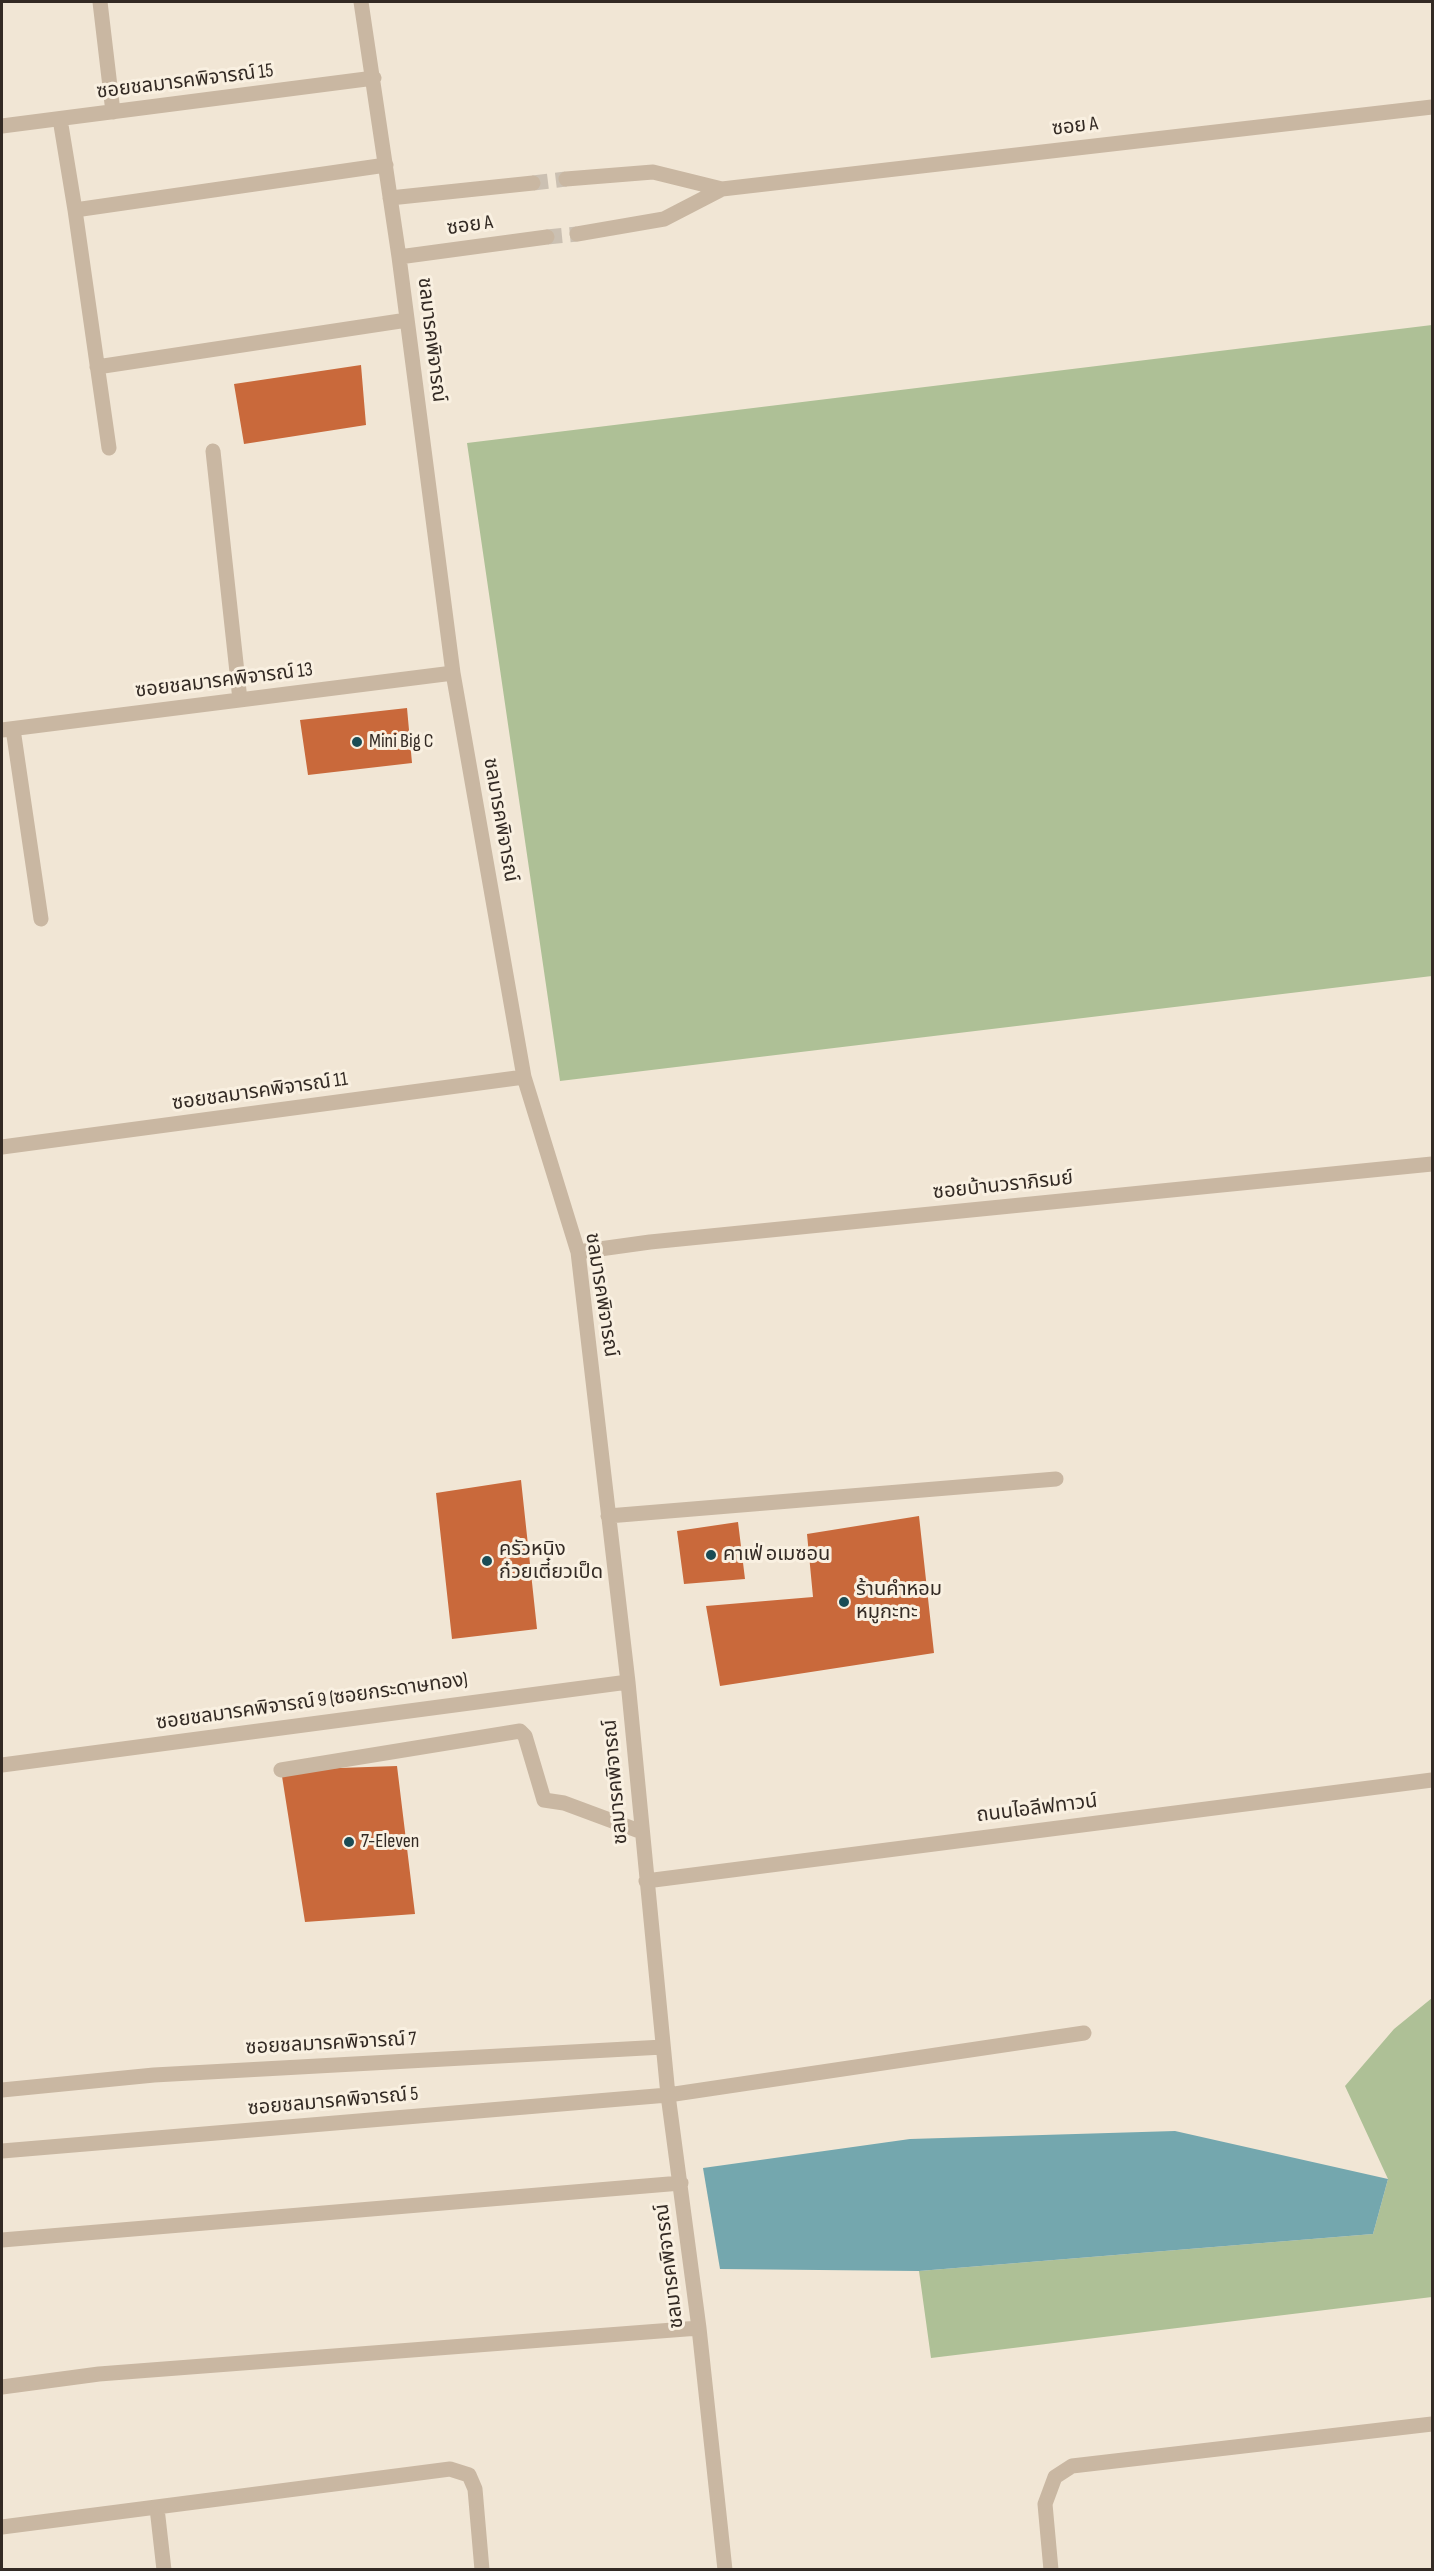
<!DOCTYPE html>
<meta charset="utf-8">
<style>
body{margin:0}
#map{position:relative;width:1434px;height:2571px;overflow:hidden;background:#f1e6d5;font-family:"Sofia Sans Condensed",sans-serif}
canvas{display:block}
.frame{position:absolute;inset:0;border:3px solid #332a24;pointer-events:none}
</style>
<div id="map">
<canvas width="1434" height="2571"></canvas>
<div class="frame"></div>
</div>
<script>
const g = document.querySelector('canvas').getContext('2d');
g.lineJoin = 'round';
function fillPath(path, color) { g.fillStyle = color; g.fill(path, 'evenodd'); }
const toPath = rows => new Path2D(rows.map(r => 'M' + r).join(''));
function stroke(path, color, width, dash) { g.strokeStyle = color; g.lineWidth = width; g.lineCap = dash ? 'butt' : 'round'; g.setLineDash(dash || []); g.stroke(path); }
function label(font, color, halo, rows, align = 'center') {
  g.font = font + ' "Sofia Sans Condensed","Noto Sans Thai",sans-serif'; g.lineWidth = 6; g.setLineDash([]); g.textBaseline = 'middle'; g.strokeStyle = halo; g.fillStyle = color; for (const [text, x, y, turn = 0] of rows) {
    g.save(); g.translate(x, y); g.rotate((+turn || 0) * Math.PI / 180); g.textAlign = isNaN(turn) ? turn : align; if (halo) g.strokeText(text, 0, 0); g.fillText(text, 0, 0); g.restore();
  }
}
fillPath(toPath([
 [1432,325,1432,976,560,1081,467,443],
 [1432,1998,1432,2297,931,2358,919,2271,1373,2234,1388,2179,1345,2086,1394,2029]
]), '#aec096');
fillPath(toPath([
 [1175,2131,1388,2179,1373,2234,919,2271,720,2269,703,2168,910,2139]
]), '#74a7ae');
fillPath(toPath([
 [361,365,366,425,244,444,234,384],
 [407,708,412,763,308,775,300,720],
 [521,1480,537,1629,452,1639,436,1493],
 [919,1516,934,1653,720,1686,706,1606,813,1597,807,1534],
 [738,1522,745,1579,684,1584,677,1531],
 [397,1766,415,1914,305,1922,281,1770]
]), '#c9693b');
stroke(toPath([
 [533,183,566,179],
 [547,237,577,234]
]), '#cbc0b2', 15, [15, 8]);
stroke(toPath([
 [100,2,113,112],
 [361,2,399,257,453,673,524,1077,578,1252,628,1682,668,2095,699,2328,725,2570],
 [60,119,75,210,386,165],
 [2,126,374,78],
 [566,179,653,172,722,189,1432,107],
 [390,198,533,183],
 [75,210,109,448],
 [577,234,664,219,722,189],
 [399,257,547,237],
 [97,367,407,320],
 [213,451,240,700],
 [13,729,41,919],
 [2,730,453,673],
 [2,1147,524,1077],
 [578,1252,650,1242,1432,1164],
 [608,1516,1056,1479],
 [2,1765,628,1682],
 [281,1770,520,1731,525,1736,544,1800,564,1803,642,1832],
 [646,1881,1432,1780],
 [2,2090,154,2075,663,2047],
 [2,2151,668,2095,1084,2033],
 [2,2240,681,2183],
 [2,2387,99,2374,699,2328],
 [157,2508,164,2570],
 [2,2527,450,2469,469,2475,475,2489,482,2570],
 [1051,2570,1045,2504,1055,2477,1072,2466,1432,2424]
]), '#c9b7a2', 15);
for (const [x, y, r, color] of [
 [357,742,6,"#1a4c55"],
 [711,1555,6,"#1a4c55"],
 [487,1561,6,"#1a4c55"],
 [844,1602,6,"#1a4c55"],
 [349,1842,6,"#1a4c55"]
]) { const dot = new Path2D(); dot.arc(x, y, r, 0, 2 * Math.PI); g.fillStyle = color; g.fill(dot); stroke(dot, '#f9f0e1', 2); }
label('20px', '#332a24', '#f9f0e1', [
 ["ซอยชลมารคพิจารณ์ 15",185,82,-7],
 ["ซอย A",1075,127,-7],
 ["ซอย A",470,226,-8],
 ["ชลมารคพิจารณ์",431,340,83],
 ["ซอยชลมารคพิจารณ์ 13",224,681,-7],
 ["ชลมารคพิจารณ์",500,820,80],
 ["ซอยชลมารคพิจารณ์ 11",260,1092,-8],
 ["ซอยบ้านวราภิรมย์",1003,1186,-6],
 ["ชลมารคพิจารณ์",601,1295,81],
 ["ซอยชลมารคพิจารณ์ 9 (ซอยกระดาษทอง)",312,1702,-8],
 ["ชลมารคพิจารณ์",616,1782,-95],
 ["ถนนไอลีฟทาวน์",1037,1809,-7],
 ["ซอยชลมารคพิจารณ์ 7",331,2044,-3],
 ["ซอยชลมารคพิจารณ์ 5",333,2102,-5],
 ["ชลมารคพิจารณ์",670,2266,-97]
]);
label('20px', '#332a24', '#f9f0e1', [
 ["Mini Big C",369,742],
 ["ครัวหนิง",499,1550],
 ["ก๋วยเตี๋ยวเป็ด",499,1573],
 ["คาเฟ่ อเมซอน",723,1555],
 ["ร้านคำหอม",856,1590],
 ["หมูกะทะ",856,1613],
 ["7-Eleven",361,1842]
], 'left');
</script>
